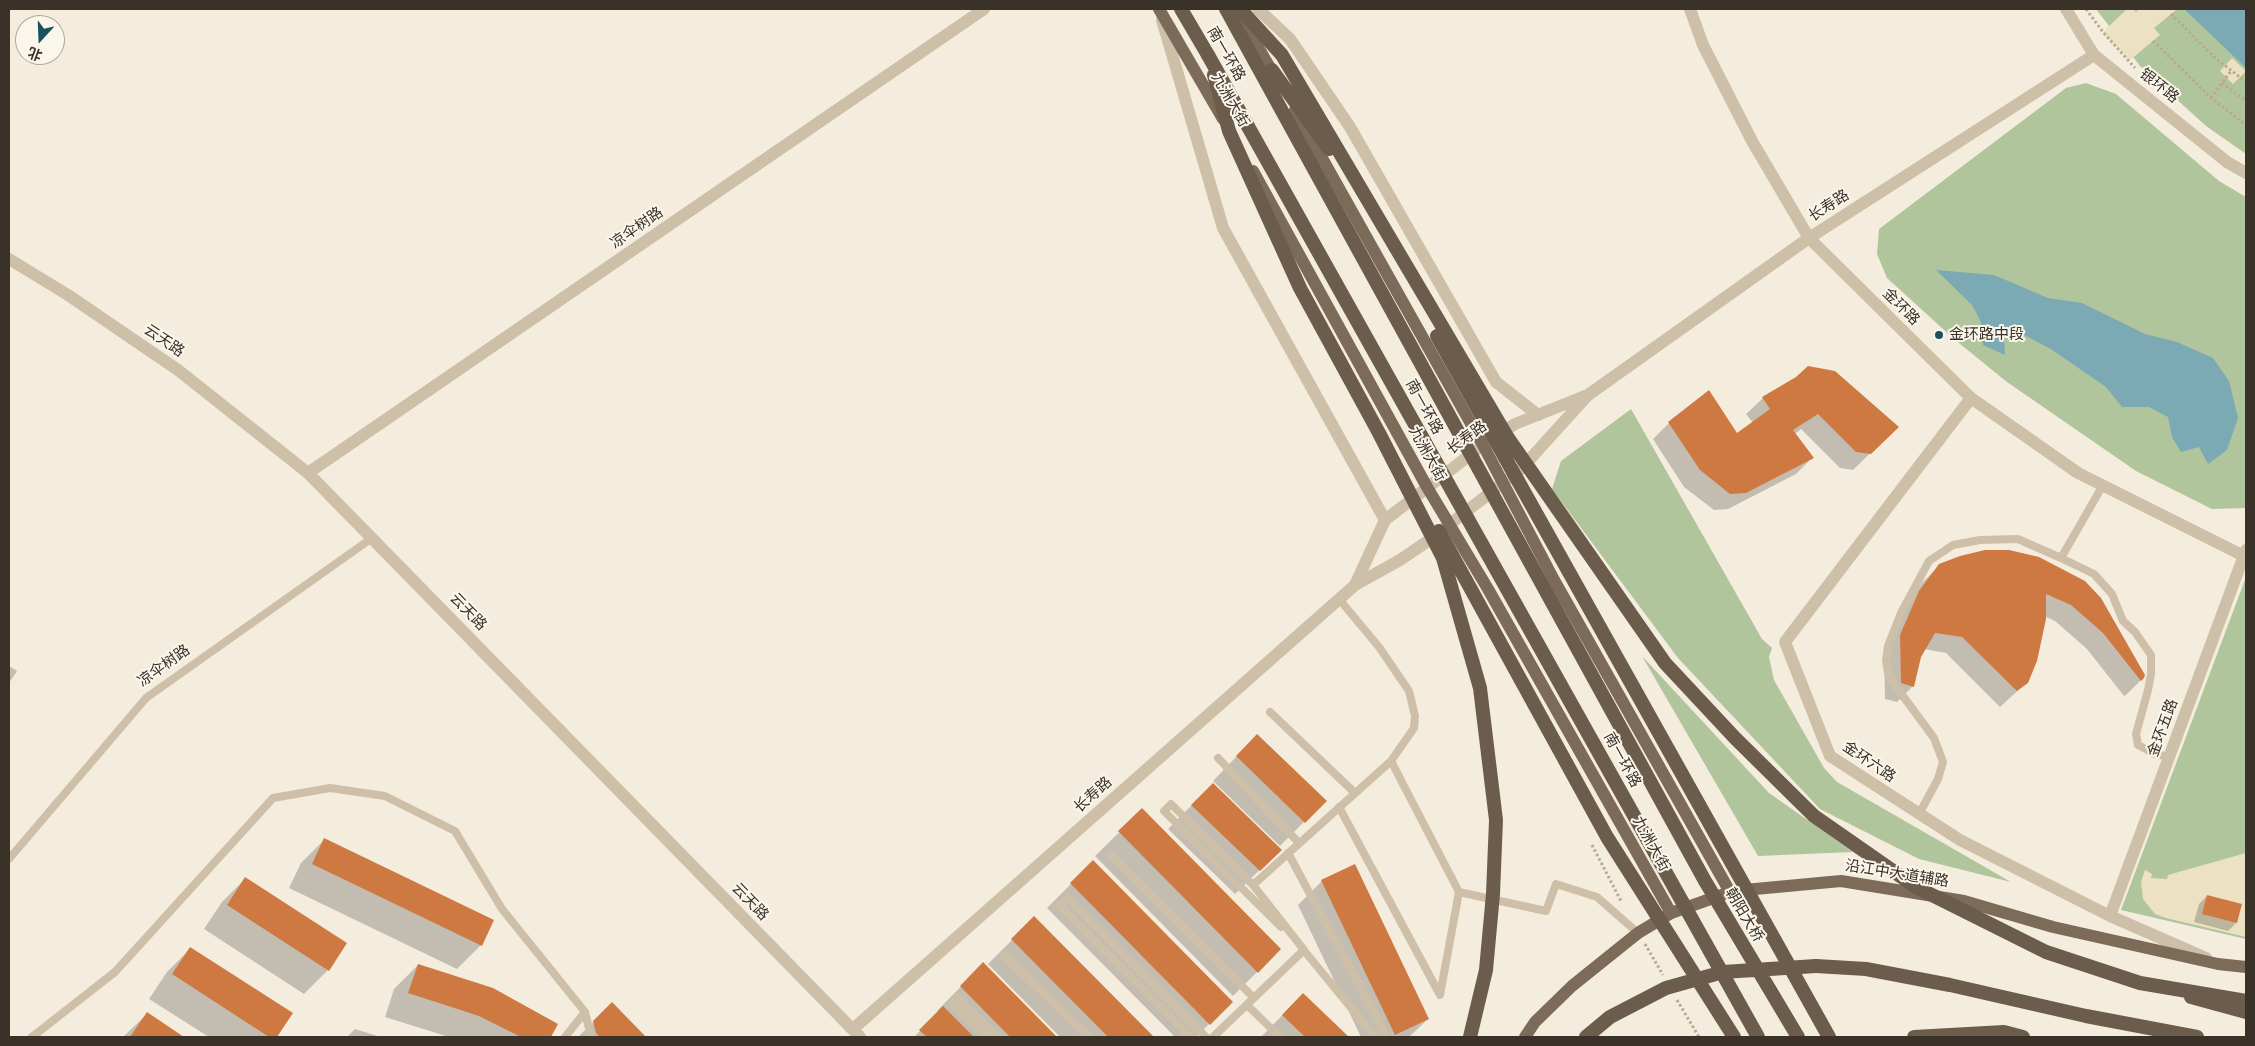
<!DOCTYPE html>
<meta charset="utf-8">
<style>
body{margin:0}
#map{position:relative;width:2255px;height:1046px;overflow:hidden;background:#f4edde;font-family:Karla,"Noto Sans SC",sans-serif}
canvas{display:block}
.frame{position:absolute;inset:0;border:10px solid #3a3129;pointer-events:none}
.north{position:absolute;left:15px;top:15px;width:50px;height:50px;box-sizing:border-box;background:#fbf6eb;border:1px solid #aea79d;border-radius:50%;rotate:200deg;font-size:14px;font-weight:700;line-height:20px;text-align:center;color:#3a3129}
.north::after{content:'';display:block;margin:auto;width:18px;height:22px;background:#1b515f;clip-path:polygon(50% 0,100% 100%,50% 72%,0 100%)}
</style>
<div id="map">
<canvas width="2255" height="1046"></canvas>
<div class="frame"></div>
<div class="north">北</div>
</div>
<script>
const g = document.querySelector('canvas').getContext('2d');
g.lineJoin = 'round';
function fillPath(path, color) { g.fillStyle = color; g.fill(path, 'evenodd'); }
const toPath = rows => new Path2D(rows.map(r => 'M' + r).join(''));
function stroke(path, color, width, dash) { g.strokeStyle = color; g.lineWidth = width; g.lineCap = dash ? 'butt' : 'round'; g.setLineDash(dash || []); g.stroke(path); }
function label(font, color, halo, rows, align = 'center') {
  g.font = font + ' Karla,"Noto Sans SC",sans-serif'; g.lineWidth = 4; g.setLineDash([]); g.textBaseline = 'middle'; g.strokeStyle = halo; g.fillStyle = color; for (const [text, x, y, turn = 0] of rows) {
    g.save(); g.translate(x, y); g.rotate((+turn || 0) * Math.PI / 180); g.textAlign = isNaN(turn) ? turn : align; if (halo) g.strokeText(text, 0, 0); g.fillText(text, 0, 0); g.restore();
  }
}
fillPath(toPath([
 [2096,9,2246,9,2246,154,2206,126,2140,66],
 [2086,83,2116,94,2219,181,2246,197,2246,508,2212,509,2136,471,2007,382,1954,339,1887,278,1877,254,1879,229,2066,88],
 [1631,409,1762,639,1772,648,1769,657,1774,680,1824,768,1837,782,2011,882,1919,859,1820,809,1678,658,1552,489,1561,461],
 [2246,577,2246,939,2121,910],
 [1642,656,1769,793,1853,852,1758,856]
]), '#b1c59c');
fillPath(toPath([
 [2127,9,2133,9,2136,12,2140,9,2176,10,2154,28,2160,35,2129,61,2103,32],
 [2232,58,2246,71,2233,84,2220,71],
 [2246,853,2246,937,2166,918,2155,914,2143,899,2141,882,2145,870,2152,874,2151,878,2167,879,2168,875]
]), '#ede1c4');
fillPath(toPath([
 [2184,9,2246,9,2246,68],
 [1936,270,1994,275,2048,298,2082,303,2145,334,2177,342,2213,358,2229,381,2238,418,2227,450,2208,464,2199,447,2181,452,2172,437,2168,417,2149,407,2122,407,2106,387,2051,349,2024,335,2004,337,2005,355,1983,345,1981,322,1972,305]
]), '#7ba9b4');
fillPath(toPath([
 [1797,378,1897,427,1853,470,1840,468,1801,429,1795,434,1812,458,1796,474,1728,509,1714,510,1684,487,1653,439,1669,423,1736,435,1753,423,1746,414,1763,398],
 [2039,559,2143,678,2127,694,2124,696,2087,649,2055,621,2044,616,2027,682,2000,707,1946,653,1924,649,1919,656,1913,686,1897,702,1885,699,1884,653,1903,609,1923,582,1940,565],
 [9,666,17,671,9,683],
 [1257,735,1325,801,1280,846,1213,781],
 [1213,784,1280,850,1235,894,1168,829],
 [1142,810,1280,949,1233,996,1095,856],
 [324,840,481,945,457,969,289,888,301,863],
 [1093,862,1231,1002,1196,1037,1175,1037,1047,908],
 [245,879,328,970,304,994,204,929,222,902],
 [1322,881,1428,1019,1409,1037,1361,1037,1298,905],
 [2207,896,2236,923,2228,931,2194,922,2199,904],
 [1034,918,1152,1037,1060,1037,988,964],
 [191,948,291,1013,275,1037,209,1037,149,999,167,972],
 [983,964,1055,1037,914,1037,939,1012,937,1011],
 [418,965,557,1024,549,1037,449,1037,385,1017,394,989],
 [1303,994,1347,1037,1261,1037],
 [612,1004,645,1037,578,1037],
 [147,1014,182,1037,123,1037],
 [355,1029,381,1037,347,1037]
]), '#0003');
fillPath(toPath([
 [1808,366,1835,371,1899,427,1871,454,1856,452,1818,414,1793,430,1814,458,1746,493,1730,494,1700,470,1668,422,1709,390,1737,433,1770,409,1762,397,1796,377],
 [1985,550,2009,550,2039,557,2085,581,2101,598,2145,675,2144,678,2141,681,2103,633,2071,605,2046,594,2046,619,2037,661,2028,683,2017,691,1962,637,1935,633,1921,657,1914,687,1901,683,1900,635,1919,591,1939,564,1960,556],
 [1257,734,1327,801,1305,823,1236,756],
 [1213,783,1282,850,1260,871,1191,805],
 [1142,808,1281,949,1258,973,1118,831],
 [324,838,494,920,482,946,312,864],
 [1093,860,1233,1002,1210,1025,1070,883],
 [1355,864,1429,1019,1395,1035,1321,880],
 [245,877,347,943,329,971,227,905],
 [2207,895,2242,904,2237,923,2202,914],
 [1034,916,1154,1037,1108,1037,1011,939],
 [190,947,293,1013,277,1037,269,1037,172,974],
 [983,962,1057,1037,1010,1037,960,986],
 [418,964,493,988,558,1024,551,1037,521,1037,479,1016,408,993],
 [1303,993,1349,1037,1305,1037,1282,1015],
 [612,1002,646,1037,600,1037,596,1033,593,1021],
 [943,1006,974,1037,927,1037,919,1030],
 [147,1012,184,1037,130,1037]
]), '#ce7942');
stroke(toPath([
 [2086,9,2103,32,2135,68],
 [2171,14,2214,57,2246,82],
 [2153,41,2211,98,2246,125],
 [2222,83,2246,101],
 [2211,98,2231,71],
 [1592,845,1621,901],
 [1645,944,1663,975],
 [1677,1000,1699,1037]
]), '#baa992', 3, [2.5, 2.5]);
stroke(toPath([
 [2103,485,2061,558,2094,574,2112,594,2123,621,2135,632,2151,655,2151,674,2148,690,2136,734,2138,745,2157,755,2170,756],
 [1270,712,1355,793],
 [1218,758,1299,843],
 [1391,761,1459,892,1546,911,1556,884,1597,897,1638,933],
 [1339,807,1440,995,1459,892],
 [1919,814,1938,779,1943,762,1934,738,1897,688,1888,673,1886,661,1888,646,1901,613,1929,561,1953,545,1980,540,2018,539,2061,558],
 [1288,853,1387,1037],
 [1111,855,1254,998],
 [9,859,146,698,372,538],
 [1253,885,1171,804,1164,811,1281,927],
 [1302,948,1375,1037],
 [1004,955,1089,1037],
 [1247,1005,1280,1037],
 [32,1037,115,972,273,798,330,788,385,796,455,831,502,909,585,1012,591,1037],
 [565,1037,585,1012],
 [987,1037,953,1004,958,998,998,1037],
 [1191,1037,1060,906,1068,898,1206,1037],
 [1213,1037,1304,950,1253,885,1391,761,1414,728,1415,716,1409,691,1379,647,1339,599]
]), '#cebfa9', 8);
stroke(toPath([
 [2066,9,2094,55,2227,162,2246,173],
 [1971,398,1785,642,1830,756,1960,840,2110,916,2206,958],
 [308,473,984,9],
 [1355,585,1385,520,1483,445,1515,424,1585,396],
 [2110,916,2246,550],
 [853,1029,1355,585,1400,560,1428,541,1521,469,1588,395,1809,238,2094,55]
]), '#cebfa9', 12);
stroke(toPath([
 [1258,9,1290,39,1350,127,1496,382,1538,415],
 [1690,9,1703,45,1752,141,1809,238,1897,325,1971,398,2078,473,2246,557],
 [1162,20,1223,228,1385,520],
 [9,259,68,295,178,370,308,473,860,1037]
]), '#cebfa9', 12);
stroke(toPath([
 [1159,9,1223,119],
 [1237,11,1276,78],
 [1295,110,1483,445,1554,580,1730,892],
 [1253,171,1427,487,1488,589,1671,913],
 [1525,1037,1535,1022,1572,986,1638,933,1671,913,1730,892,1755,889,1841,881,1964,901,2053,927,2218,964,2246,967]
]), '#7d6b59', 12);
stroke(toPath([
 [1181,9,1208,55],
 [1816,966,1866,969,1950,985,2086,1016,2197,1037],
 [2191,997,2246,1012],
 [1914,1037,2004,1032,2023,1037]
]), '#6c5c4c', 14);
stroke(toPath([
 [1226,9,1705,881,1798,1037],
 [1240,9,1282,55,1508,438,1665,663,1735,738,1814,816,1916,887,2046,952,2140,983,2246,1001],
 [1208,55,1758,1037],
 [1272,70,1329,149],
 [1214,75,1229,131,1300,288,1379,433,1443,558,1480,688,1496,820,1493,894,1486,970,1470,1037],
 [1437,336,1829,1037],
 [1439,531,1607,837,1734,1037],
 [1586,1037,1610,1017,1666,988,1723,972,1816,966]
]), '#6c5c4c', 14);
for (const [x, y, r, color] of [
 [1939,335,5,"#1b515f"]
]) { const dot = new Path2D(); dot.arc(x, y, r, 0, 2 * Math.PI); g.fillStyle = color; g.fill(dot); stroke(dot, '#fbf6eb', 2); }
label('15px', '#3a3129', '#fbf6eb', [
 ["南一环路",1226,54,60],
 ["银环路",2159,86,39],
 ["九洲大街",1230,100,60],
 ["长寿路",1829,206,-33],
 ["凉伞树路",637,228,-35],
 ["金环路",1901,307,45],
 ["云天路",164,341,34],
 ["南一环路",1424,407,61],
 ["长寿路",1467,438,-36],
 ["九洲大街",1427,454,61],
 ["云天路",468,612,46],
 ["凉伞树路",164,666,-36],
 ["金环五路",2163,728,-70],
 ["南一环路",1622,760,61],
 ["金环六路",1869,762,34],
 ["长寿路",1093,795,-42],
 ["九洲大街",1651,844,61],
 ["沿江中大道辅路",1897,874,9],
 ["云天路",750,902,46],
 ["朝阳大桥",1744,915,59]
]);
label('15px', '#3a3129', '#fbf6eb', [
 ["金环路中段",1949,335]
], 'left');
</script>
